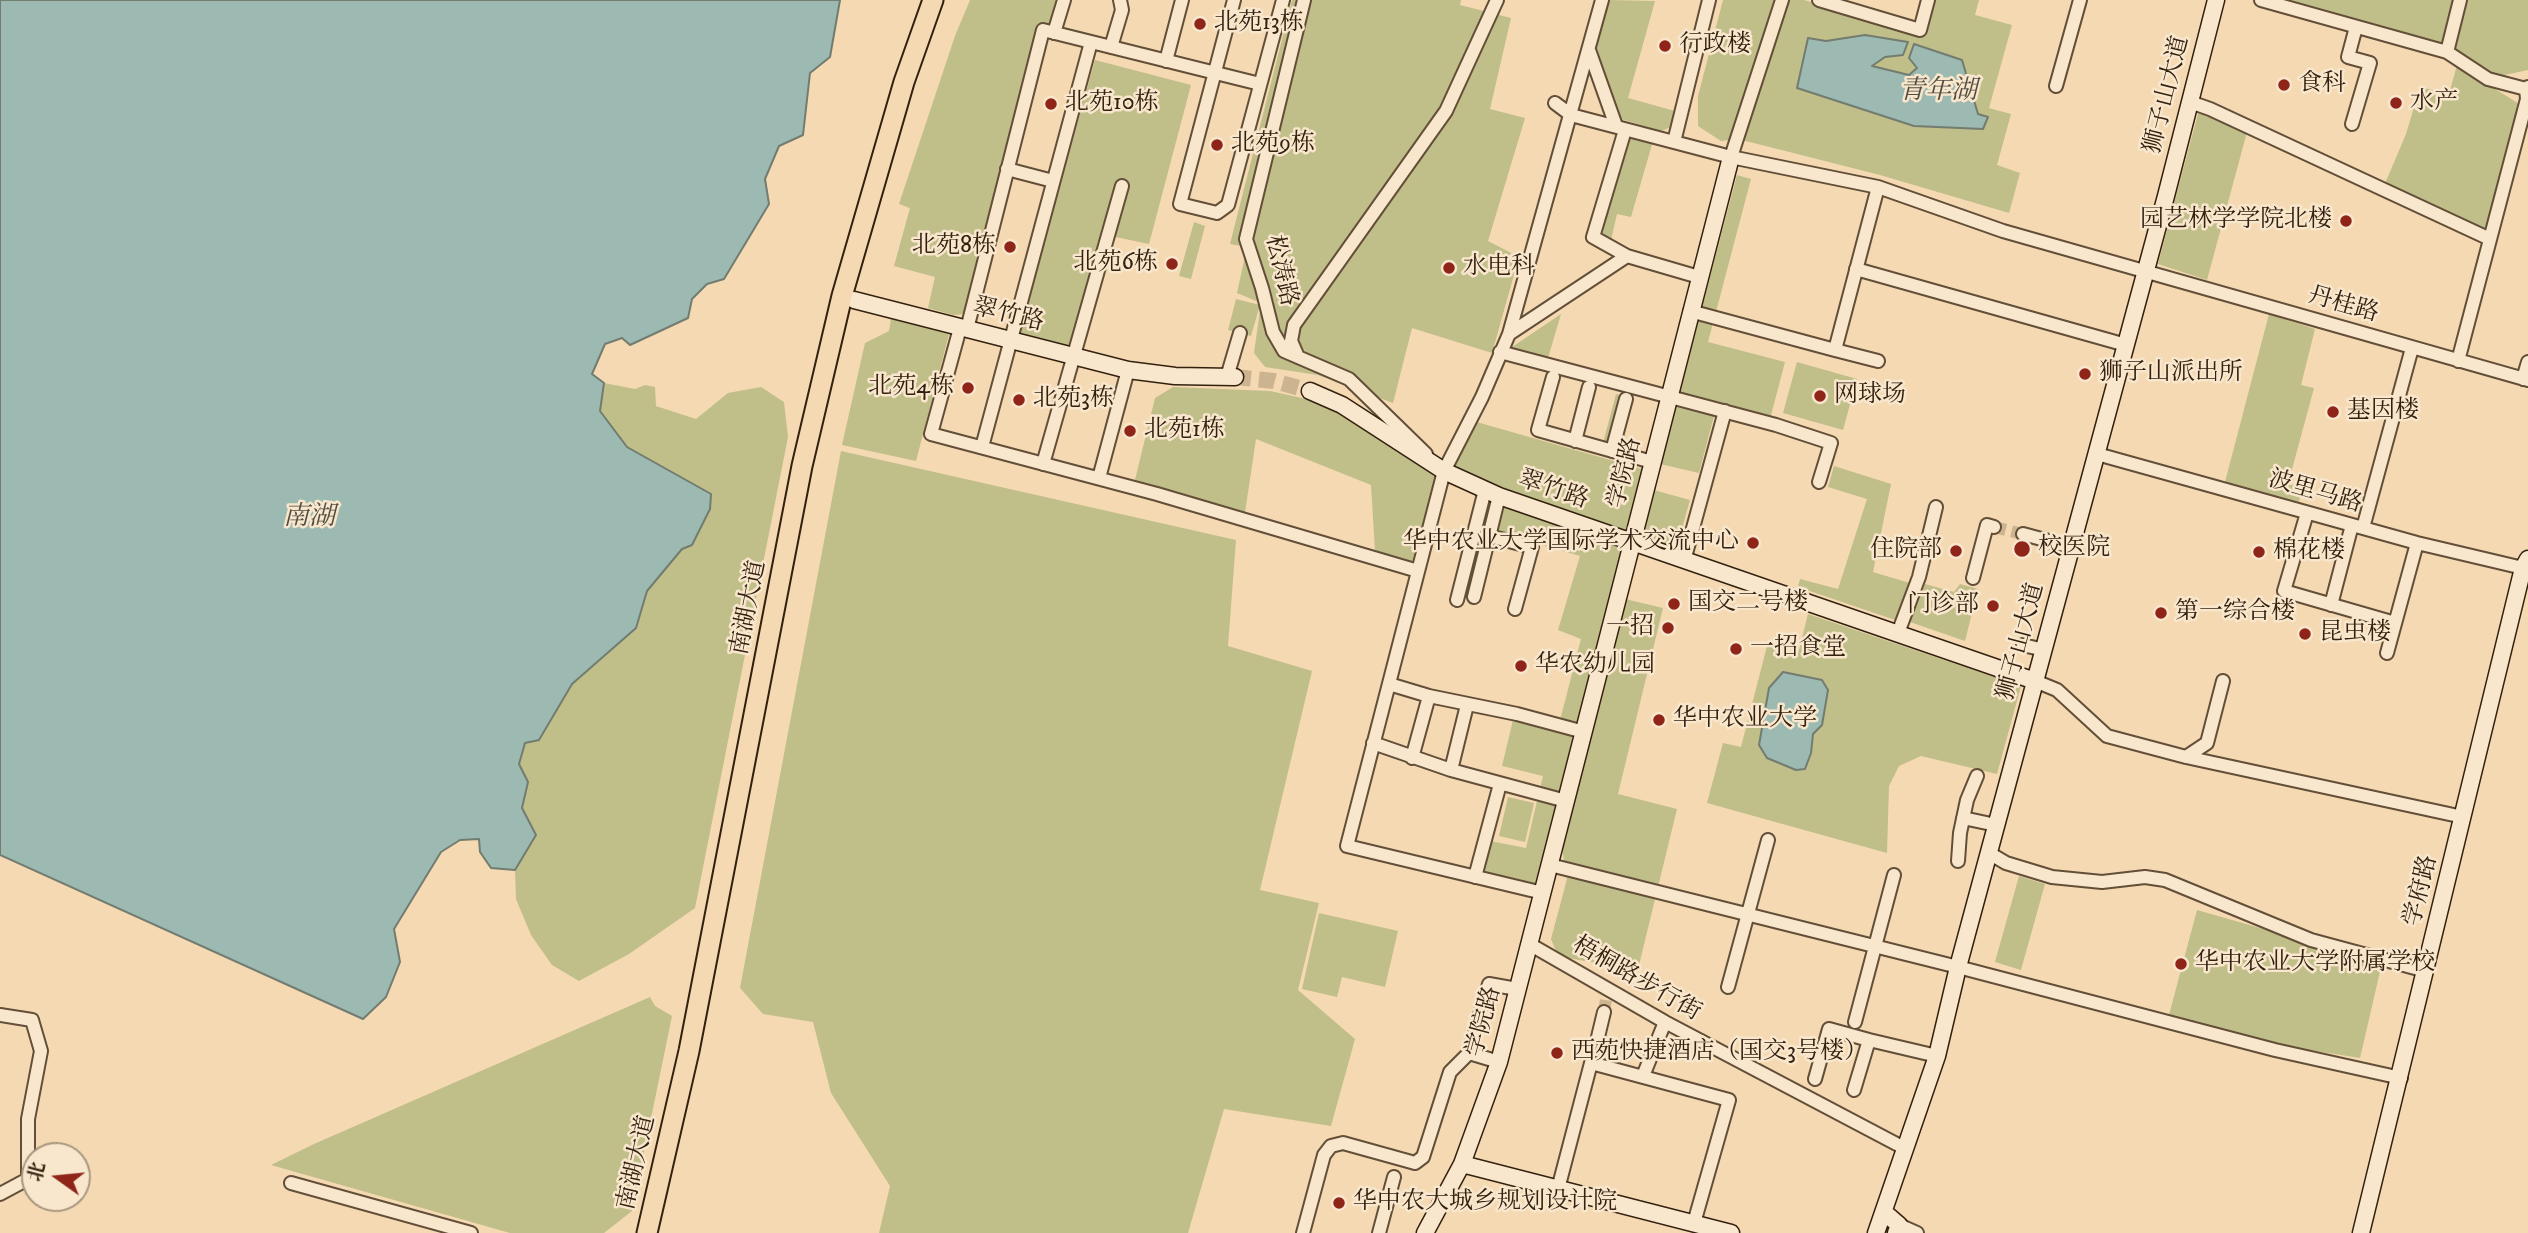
<!DOCTYPE html>
<meta charset="utf-8">
<style>
body{margin:0}
#map{position:relative;width:2528px;height:1233px;overflow:hidden;background:#f4d9b2;font-family:"IM FELL DW Pica","Noto Serif SC",serif}
canvas{display:block}
.north{position:absolute;left:21px;top:1142px;width:70px;height:70px;box-sizing:border-box;background:#f8e6cd;border:2px solid #a99781;border-radius:50%;rotate:285deg;font-size:19px;font-weight:700;line-height:28px;text-align:center;color:#33200f}
.north::after{content:'';display:block;margin:auto;width:24px;height:32px;background:#8f2418;clip-path:polygon(50% 0,100% 100%,50% 72%,0 100%)}
</style>
<div id="map">
<canvas width="2528" height="1233"></canvas>
<div class="north">北</div>
</div>
<script>
const g = document.querySelector('canvas').getContext('2d');
g.lineJoin = 'round';
function fillPath(path, color) { g.fillStyle = color; g.fill(path, 'evenodd'); }
const toPath = rows => new Path2D(rows.map(r => 'M' + r).join(''));
function stroke(path, color, width, dash) { g.strokeStyle = color; g.lineWidth = width; g.lineCap = dash ? 'butt' : 'round'; g.setLineDash(dash || []); g.stroke(path); }
function label(font, color, halo, rows, align = 'center') {
  g.font = font + ' "IM FELL DW Pica","Noto Serif SC",serif'; g.lineWidth = 5; g.setLineDash([]); g.textBaseline = 'middle'; g.strokeStyle = halo; g.fillStyle = color; for (const [text, x, y, turn = 0] of rows) {
    g.save(); g.translate(x, y); g.rotate((+turn || 0) * Math.PI / 180); g.textAlign = isNaN(turn) ? turn : align; if (halo) g.strokeText(text, 0, 0); g.fillText(text, 0, 0); g.restore();
  }
}
fillPath(toPath([
 [970,0,1059,0,1052,27,1038,24,965,314,953,315,928,308,935,277,894,266,910,208,899,204,955,36],
 [1292,0,1461,0,1460,5,1511,18,1490,109,1525,118,1488,241,1519,257,1492,353,1412,328,1393,403,1318,375,1265,367,1254,353,1261,303,1237,293,1247,247,1230,244],
 [1608,0,1655,1,1628,98,1675,111,1671,127,1661,131,1621,119,1594,50],
 [1723,0,1804,0,1923,36,1933,0,1979,0,1975,15,2012,25,1989,108,2011,114,1997,165,2020,173,2009,213,1880,175,1738,139,1721,141,1698,126,1698,96],
 [2281,0,2528,0,2528,70,2495,77,2454,49],
 [1095,60,1191,85,1149,244,1101,234,1068,352,1017,339],
 [2457,65,2524,107,2488,234,2384,186,2406,134,2420,87,2449,94],
 [2199,110,2247,132,2207,280,2158,264],
 [1628,136,1653,141,1631,217,1617,214,1611,240,1602,233],
 [1737,175,1751,179,1708,342,1785,362,1770,419,1679,395],
 [1194,222,1205,226,1191,279,1179,276],
 [1236,299,1260,305,1251,336,1228,330],
 [1561,314,1548,358,1512,347],
 [2269,314,2315,329,2301,385,2314,388,2288,484,2302,488,2299,502,2225,482],
 [891,319,949,334,916,461,842,445,865,343,889,331],
 [1797,362,1857,379,1843,430,1783,413],
 [604,383,635,389,645,385,655,387,656,406,696,419,728,393,761,387,784,402,788,437,695,908,629,954,579,981,552,965,531,935,516,899,515,870,536,835,522,808,528,782,519,764,525,743,540,740,572,684,636,628,647,591,682,549,711,494,627,447,600,411],
 [1173,387,1270,391,1329,404,1368,427,1441,481,1418,565,1375,551,1371,485,1256,439,1244,519,1133,488,1155,398],
 [1616,394,1623,396,1610,445,1603,443],
 [1675,407,1714,416,1699,473,1660,464],
 [1473,421,1642,469,1625,532,1507,490,1453,466],
 [841,451,1236,540,1228,646,1312,671,1260,890,1319,903,1298,990,1355,1039,1331,1126,1224,1109,1188,1233,879,1233,890,1186,831,1093,813,1022,763,1014,740,988],
 [1834,466,1891,484,1873,572,1913,584,1898,621,1798,587,1800,579,1838,589,1867,499,1828,487],
 [1650,489,1690,500,1675,553,1637,539],
 [1505,505,1622,546,1535,884,1481,871,1490,841,1526,848,1543,776,1502,766,1513,720,1557,732,1581,639,1558,630,1580,556,1497,532],
 [1925,584,1954,592,1960,584,1978,589,1965,641,1910,622],
 [1621,598,1663,608,1618,794,1677,809,1639,965,1617,967,1558,956,1551,939,1567,879,1561,842],
 [1808,614,2021,686,1997,774,1921,756,1899,766,1889,786,1887,853,1707,803,1723,743,1741,747,1767,646,1798,654],
 [1508,797,1534,803,1525,842,1499,836],
 [2019,876,2045,884,2021,970,1995,962],
 [2197,910,2382,963,2360,1058,2284,1046,2169,1015],
 [1319,913,1398,931,1385,987,1342,977,1337,997,1302,989],
 [650,997,655,1006,672,1016,632,1211,604,1233,510,1233,271,1165,314,1144]
]), '#c0be89');
const water = toPath([
 [0,0,840,0,830,57,810,73,803,135,779,146,765,179,769,204,724,279,707,284,692,299,688,318,630,345,622,338,605,344,592,374,604,383,600,411,627,447,711,494,710,509,692,545,682,549,647,591,636,628,572,684,539,740,525,743,519,764,528,782,522,808,536,835,515,870,491,868,480,852,479,839,460,840,441,852,394,929,400,962,386,997,363,1019,0,855,0,0],
 [1865,35,1908,42,1903,55,1885,57,1872,66,1909,75,1917,68,1909,58,1914,44,1962,60,1978,114,1988,117,1983,129,1914,126,1797,88,1808,38,1826,41,1865,35],
 [1783,672,1822,680,1828,690,1822,725,1813,734,1811,753,1805,769,1796,770,1767,758,1759,745,1769,688,1783,672]
]);
fillPath(water, '#9cbab1');
stroke(water, '#727c70', 2);
stroke(toPath([
 [1994,527,2023,534],
 [1604,1012,1606,999],
 [1594,1054,1598,1037]
]), '#cdb491', 12, [12, 6]);
stroke(toPath([
 [1235,377,1274,381,1310,391]
]), '#cdb491', 16, [16, 8]);
const street = toPath([
 [1234,0,1180,204,1217,213,1228,205,1283,0],
 [1304,0,1246,239,1262,288,1273,332,1284,351,1349,379,1426,454],
 [1819,0,1920,30,1928,0],
 [2261,0,2447,52,2488,79,2526,89],
 [1054,33,1064,0],
 [1111,47,1122,10,1120,0],
 [1589,50,1616,126],
 [2447,52,2460,0],
 [1166,61,1182,0],
 [2056,86,2080,0],
 [2190,102,2210,109,2490,239],
 [1555,103,1571,115,1731,157,1878,187,2003,231,2528,380],
 [2352,124,2370,63,2348,57,2356,27],
 [1625,130,1593,237,1627,256],
 [1674,142,1709,0],
 [1731,157,1782,0],
 [1007,169,1053,181],
 [1856,269,2126,345],
 [1690,311,1835,350,1878,187],
 [960,328,931,434,1157,494,1418,571],
 [967,329,1043,30,1260,84],
 [1509,334,1602,0],
 [1835,350,1878,361],
 [1500,352,1776,425,1831,443,1819,482],
 [1298,357,1291,341,1294,325,1446,111,1497,0],
 [2458,361,2527,99,2526,89,2528,87],
 [1227,377,1240,333],
 [1553,377,1538,430,1652,462],
 [2523,379,2528,362],
 [1575,441,1589,387],
 [982,447,1091,42],
 [1612,451,1626,399],
 [2097,454,2417,543,2523,568],
 [1043,464,1122,186],
 [1099,478,1128,370],
 [2307,513,2284,591,2395,623],
 [2363,528,2412,348],
 [2023,534,2071,547],
 [1489,536,1532,547,1515,609],
 [1684,561,1725,411],
 [1973,578,1987,525,1994,527],
 [1474,597,1499,496],
 [1457,600,1485,490],
 [2331,605,2352,525],
 [1898,633,1919,577,1936,507],
 [2023,645,2044,650],
 [2387,653,2417,543],
 [2035,681,2057,690,2107,736,2186,757,2463,817],
 [1389,684,1429,696,1517,714,1584,732],
 [1373,743,1451,770,1566,801],
 [2186,757,2207,743,2223,681],
 [1412,758,1429,696],
 [1451,770,1467,705],
 [1963,818,1996,825],
 [1989,853,2006,863,2052,877,2102,882,2145,877,2165,880,2311,940,2426,971],
 [1958,861,1960,833,1967,800,1977,776],
 [1550,865,1958,967,2275,1050,2401,1078],
 [1475,877,1500,784],
 [1543,893,1347,846,1444,471,1482,397,1509,334,1627,256,1699,277],
 [1531,945,1665,1022,1906,1149],
 [1728,987,1768,840],
 [0,1015,32,1020,41,1051,28,1119,28,1179,0,1194],
 [1855,1022,1894,875],
 [1598,1037,1604,1012],
 [1499,1062,1469,1053,1489,984,1517,989],
 [1643,1076,1665,1022],
 [1815,1079,1829,1029,1869,1040],
 [1854,1090,1869,1040,1937,1056],
 [291,1183,471,1233],
 [1558,1189,1591,1063,1729,1100,1694,1223],
 [1899,1225,1917,1233],
 [1303,1233,1324,1155,1331,1146,1343,1143,1415,1163,1423,1157,1450,1072,1469,1053],
 [1379,1233,1394,1177]
]);
const secondary = toPath([
 [854,300,1128,370,1175,376,1235,377],
 [1310,391,1342,405,1444,471,1499,496,2035,681],
 [1462,1164,1731,1233],
 [1884,1212,1899,1225,1896,1233],
 [1425,1233,1462,1164,1499,1062,1731,157],
 [1876,1233,1937,1056,1958,967,2166,196,2216,0],
 [2361,1233,2523,568,2528,559]
]);
const primary = toPath([
 [647,1233,689,1051,802,466,842,296,904,82,933,0]
]);
stroke(street, '#634e38', 16);
stroke(secondary, '#33200f', 19);
stroke(primary, '#33200f', 23);
stroke(street, '#f8e6cd', 12);
stroke(secondary, '#f8e6cd', 16);
stroke(primary, '#f4d9b2', 19);
for (const [x, y, r, color] of [
 [1200,24,7,"#8f2418"],
 [1665,46,7,"#8f2418"],
 [2284,85,7,"#8f2418"],
 [2396,103,7,"#8f2418"],
 [1051,104,7,"#8f2418"],
 [1217,145,7,"#8f2418"],
 [2346,221,7,"#8f2418"],
 [1010,247,7,"#8f2418"],
 [1172,264,7,"#8f2418"],
 [1449,268,7,"#8f2418"],
 [2085,374,7,"#8f2418"],
 [968,388,7,"#8f2418"],
 [1820,396,7,"#8f2418"],
 [1019,400,7,"#8f2418"],
 [2333,412,7,"#8f2418"],
 [1130,431,7,"#8f2418"],
 [1753,543,7,"#8f2418"],
 [2022,549,9,"#8f2418"],
 [1956,551,7,"#8f2418"],
 [2259,552,7,"#8f2418"],
 [1674,604,7,"#8f2418"],
 [1993,606,7,"#8f2418"],
 [2161,613,7,"#8f2418"],
 [1668,628,7,"#8f2418"],
 [2305,634,7,"#8f2418"],
 [1736,649,7,"#8f2418"],
 [1521,666,7,"#8f2418"],
 [1659,720,7,"#8f2418"],
 [2181,964,7,"#8f2418"],
 [1557,1053,7,"#8f2418"],
 [1339,1203,7,"#8f2418"]
]) { const dot = new Path2D(); dot.arc(x, y, r, 0, 2 * Math.PI); g.fillStyle = color; g.fill(dot); stroke(dot, '#f8e6cd', 2.5); }
label('24px', '#33200f', '#f8e6cd', [
 ["北苑13栋",1214,24],
 ["行政楼",1679,46],
 ["食科",2298,85],
 ["水产",2410,103],
 ["北苑10栋",1065,104],
 ["北苑9栋",1231,145],
 ["园艺林学学院北楼",2332,221,"right"],
 ["北苑8栋",996,247,"right"],
 ["北苑6栋",1158,264,"right"],
 ["水电科",1463,268],
 ["狮子山派出所",2099,374],
 ["北苑4栋",954,388,"right"],
 ["网球场",1834,396],
 ["北苑3栋",1033,400],
 ["基因楼",2347,412],
 ["北苑1栋",1144,431],
 ["华中农业大学国际学术交流中心",1739,543,"right"],
 ["校医院",2038,549],
 ["住院部",1942,551,"right"],
 ["棉花楼",2273,552],
 ["国交二号楼",1688,604],
 ["门诊部",1979,606,"right"],
 ["第一综合楼",2175,613],
 ["一招",1654,628,"right"],
 ["昆虫楼",2319,634],
 ["一招食堂",1750,649],
 ["华农幼儿园",1535,666],
 ["华中农业大学",1673,720],
 ["华中农业大学附属学校",2195,964],
 ["西苑快捷酒店（国交3号楼）",1571,1053],
 ["华中农大城乡规划设计院",1353,1203]
], 'left');
label('24px', '#33200f', '#f8e6cd', [
 ["狮子山大道",2168,95,-76],
 ["松涛路",1280,271,77],
 ["丹桂路",2343,306,16],
 ["翠竹路",1008,316,14],
 ["学院路",1626,473,-76],
 ["翠竹路",1553,491,19],
 ["波里马路",2315,493,16],
 ["南湖大道",750,608,-79],
 ["狮子山大道",2022,642,-75],
 ["学府路",2422,891,-76],
 ["梧桐路步行街",1636,980,30],
 ["学院路",1485,1022,-75],
 ["南湖大道",638,1163,-77]
]);
label('italic 26px', '#524e40', '#f8e6cd', [
 ["青年湖",1938,93],
 ["南湖",309,519]
]);
</script>
